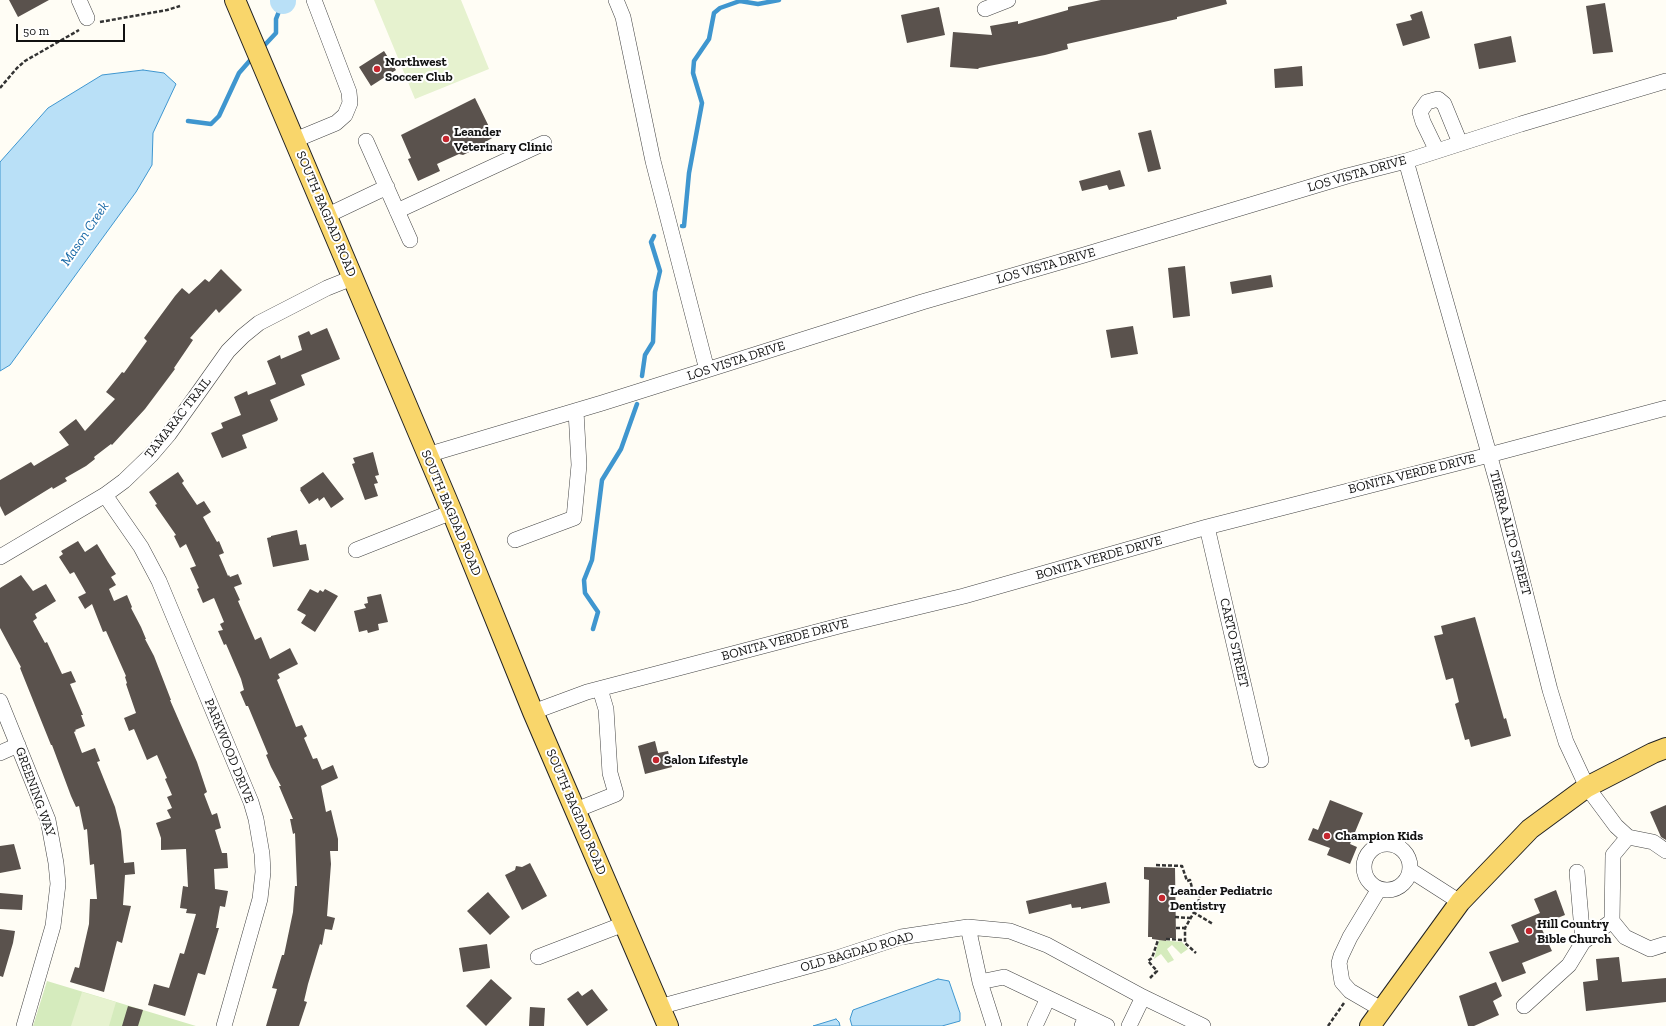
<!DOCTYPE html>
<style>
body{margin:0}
#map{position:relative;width:1666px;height:1026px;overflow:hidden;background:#fffdf5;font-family:"Zilla Slab",serif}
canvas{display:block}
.scale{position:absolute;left:16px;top:24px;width:109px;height:18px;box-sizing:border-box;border:2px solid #111;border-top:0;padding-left:5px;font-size:12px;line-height:14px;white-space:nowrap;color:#111;-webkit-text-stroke:3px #fff;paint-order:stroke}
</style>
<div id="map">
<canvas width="1666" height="1026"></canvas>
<div class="scale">50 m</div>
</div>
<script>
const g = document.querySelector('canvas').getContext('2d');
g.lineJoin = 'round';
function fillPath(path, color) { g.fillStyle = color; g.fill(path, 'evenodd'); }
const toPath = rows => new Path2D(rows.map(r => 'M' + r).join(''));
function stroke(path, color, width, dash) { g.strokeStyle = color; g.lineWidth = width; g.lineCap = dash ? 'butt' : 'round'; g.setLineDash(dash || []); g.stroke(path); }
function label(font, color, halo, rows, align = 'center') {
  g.font = font + ' "Zilla Slab",serif'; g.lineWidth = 4; g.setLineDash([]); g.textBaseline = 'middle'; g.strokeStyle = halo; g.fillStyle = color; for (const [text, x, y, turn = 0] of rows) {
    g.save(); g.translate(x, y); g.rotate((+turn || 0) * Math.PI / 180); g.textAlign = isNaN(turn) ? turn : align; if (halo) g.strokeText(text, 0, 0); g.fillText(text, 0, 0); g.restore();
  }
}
fillPath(toPath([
 [1159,940,1182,942,1188,949,1181,954,1172,945,1167,949,1174,960,1168,963,1161,954,1154,959],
 [47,981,196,1026,33,1026]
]), '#d5ebbd');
fillPath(toPath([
 [374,0,461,0,489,69,415,99],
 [82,992,116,1002,109,1026,71,1026]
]), '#e6f2cf');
const water = toPath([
 [143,70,164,73,176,84,153,133,152,165,136,192,10,365,0,371,0,162,48,108,102,75,143,70],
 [938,979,949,981,960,1013,960,1021,942,1026,852,1026,850,1019,853,1010,938,979],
 [836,1019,839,1022,840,1026,813,1026,836,1019]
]);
fillPath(water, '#b9e0f7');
stroke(water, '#3f96cf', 1);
stroke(toPath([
 [261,49,276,33,276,19,283,1],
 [188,121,211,124,219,116,239,73,253,57],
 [682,226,684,226,689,173,702,103,693,73,694,61,709,39,714,13,720,8,740,1,758,4,779,0],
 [642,376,645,355,653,342,655,292,660,271,651,242,654,236],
 [593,629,598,612,585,593,584,580,592,560,602,480,621,449,637,404]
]), '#3f96cf', 4.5);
stroke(toPath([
 [283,1,283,0]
]), '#b9e0f7', 26);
fillPath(toPath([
 [9,0,49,0,18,17],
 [1101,0,1226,0,1227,4,1177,17,1177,19,1067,44,1068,49,1045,55,979,68,978,69,950,67,953,32,992,35,990,26,1018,21,1018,24,1068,10,1068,7],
 [1605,3,1613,52,1593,54,1586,6],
 [939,7,945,35,907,43,901,15],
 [1422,11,1430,38,1403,46,1396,24,1412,20,1410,15],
 [1511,36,1516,62,1479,69,1474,44],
 [384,51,396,70,371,86,359,67],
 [1302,66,1303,86,1275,88,1274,69],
 [475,98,494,137,487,141,488,143,463,155,459,154,437,164,440,171,418,181,408,159,411,158,401,135],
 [1151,130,1161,169,1148,172,1138,133],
 [1120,170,1125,186,1109,190,1107,185,1082,191,1079,181],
 [1185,266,1190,316,1173,318,1168,268],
 [221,269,242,290,219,313,216,309,190,338,193,340,174,368,175,369,145,409,112,445,111,444,94,457,95,459,86,466,65,478,67,481,53,489,52,487,5,516,0,506,0,480,31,462,34,466,69,445,59,432,76,419,85,431,115,399,106,392,122,372,124,373,147,341,144,338,175,296,182,288,189,294,205,279,209,282],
 [1271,275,1273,287,1232,294,1230,282],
 [1133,326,1138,354,1111,358,1106,330],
 [327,328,340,359,301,375,305,385,270,400,278,419,277,421,242,435,247,448,222,458,211,433,223,428,221,423,241,415,234,397,247,391,248,395,276,384,267,361,280,355,281,359,302,350,298,336,309,331,311,335],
 [373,452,379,475,375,476,378,483,374,484,378,496,365,500,352,464,355,463,353,458],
 [178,472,184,481,182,483,197,505,204,501,211,512,203,517,217,542,219,541,224,553,219,555,228,576,229,575,230,577,238,574,242,584,234,587,240,600,238,601,255,640,261,637,270,659,290,648,298,664,278,674,280,678,277,680,296,727,302,725,307,736,304,738,313,759,317,758,322,770,333,765,338,778,321,786,326,812,331,810,338,839,338,851,330,851,331,864,327,916,335,918,332,930,325,929,322,945,320,944,308,984,304,1001,307,1002,299,1026,266,1026,277,989,272,988,282,955,284,955,293,912,295,886,297,886,295,833,293,834,290,819,293,819,279,786,281,786,271,767,266,755,268,754,248,706,246,706,240,692,244,690,241,679,226,644,224,645,218,631,223,630,220,624,224,622,214,598,203,603,197,589,199,588,190,568,196,566,186,544,180,548,174,536,176,535,155,505,157,504,149,492],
 [323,472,344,499,331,508,324,497,319,501,318,498,309,504,300,490,301,489,300,488],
 [297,530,300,545,306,544,309,560,273,567,267,538,271,537,271,536],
 [78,541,85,552,97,544,108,562,116,574,111,577,116,585,109,589,114,601,127,595,132,607,131,608,141,627,146,639,145,639,154,656,171,700,170,700,197,762,207,792,204,794,212,815,217,813,221,828,215,830,222,853,227,853,228,868,214,869,215,889,228,891,225,907,220,906,216,928,219,928,205,975,198,973,185,1016,148,1005,154,984,169,988,180,953,184,954,196,914,186,913,187,909,180,908,183,886,188,887,186,849,161,850,161,838,156,823,171,818,167,810,172,808,167,797,172,795,165,779,167,778,157,755,147,760,134,729,129,731,124,718,136,713,126,684,127,683,125,677,126,676,106,631,103,632,92,604,85,609,78,597,86,593,74,572,70,574,59,557,63,554,61,551],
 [21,575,33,591,46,584,56,601,35,614,37,618,33,621,45,643,47,642,62,674,71,671,76,682,70,684,83,715,81,715,85,726,75,730,76,731,74,732,82,753,95,748,100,761,97,762,115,807,121,831,124,863,134,862,135,874,125,875,123,905,131,906,122,943,117,941,104,992,70,982,75,967,79,968,89,924,90,899,97,899,94,864,90,865,87,829,84,830,79,806,76,807,71,796,52,745,51,745,20,668,21,667,0,628,0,588],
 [310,589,318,593,320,590,323,592,325,589,338,596,315,632,301,623,306,615,297,610],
 [381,594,388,622,378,624,379,630,368,633,367,630,359,632,354,611,366,608,364,604,368,603,367,597],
 [1475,617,1504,719,1506,718,1511,736,1471,747,1469,739,1465,740,1455,704,1459,702,1453,678,1446,680,1434,636,1443,634,1441,626],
 [655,741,658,753,668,751,672,767,645,774,638,746],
 [1330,800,1363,813,1350,844,1357,847,1350,864,1327,855,1330,848,1308,840,1313,828,1318,830],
 [1666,805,1666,840,1661,837,1650,812],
 [14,844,21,869,0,873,0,846],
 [530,863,547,896,522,910,505,875,515,870,516,866,522,867],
 [1144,867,1175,868,1176,938,1166,938,1166,941,1152,939,1152,937,1148,937,1149,880,1144,879],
 [1106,882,1110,903,1081,909,1081,907,1072,908,1071,904,1029,914,1026,901],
 [1556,890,1565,915,1540,925,1552,951,1522,963,1526,973,1502,982,1489,952,1519,942,1511,925,1540,913,1534,899],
 [488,892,510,917,490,935,467,911],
 [0,893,23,895,22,910,0,909],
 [0,929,15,931,13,943,3,977,0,976],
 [487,944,490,968,463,972,459,948],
 [1619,957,1622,982,1666,978,1666,1002,1586,1011,1583,982,1598,980,1596,959],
 [491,979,512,998,486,1026,466,1006],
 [1496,982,1502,996,1493,1001,1499,1015,1474,1026,1468,1026,1459,996],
 [592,989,608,1010,587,1026,567,999,578,991,582,996],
 [128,1006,143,1010,138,1026,122,1026],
 [530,1007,545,1008,544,1026,529,1026]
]), '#5a524d');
const minor = toPath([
 [79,0,87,18],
 [616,0,623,17,653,161,707,370],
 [985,9,1008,0],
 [295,140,336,123,345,115,350,103,349,92,314,0],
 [366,141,410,240],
 [1437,151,1423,122,1420,112,1427,102,1438,99,1444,104,1460,143],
 [1406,161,1499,489,1550,690,1566,742,1587,787,1616,826,1628,837,1653,842,1666,851],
 [397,211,544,143],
 [326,216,387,187],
 [427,455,602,403,922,302,1084,255,1347,176,1406,161,1521,124,1666,81],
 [105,495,141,547,159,581,251,802,256,819,262,854,263,872,260,899,224,1026],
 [1207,527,1261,760],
 [515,540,574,518,579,465,576,411],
 [356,550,452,512],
 [0,557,105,495,124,481,151,455,169,434,228,351,243,336,259,323,327,288,352,278],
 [0,701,48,820,56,863,58,884,53,926,24,1026],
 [533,712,587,692,843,625,964,596,1207,527,1489,455,1666,408],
 [0,753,18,745],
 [576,810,616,794,610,773,606,709,600,689],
 [1628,837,1613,855,1612,921,1625,937,1650,949,1666,944],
 '1364 867a23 23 0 1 1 46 0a23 23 0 1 1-46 0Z',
 [1410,870,1460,902],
 [1577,872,1583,942],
 [1379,889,1350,937,1341,956,1339,963,1342,982,1350,991,1381,1009],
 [968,927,980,982,1004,977,1086,1016,1082,1026],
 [538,957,624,924],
 [980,982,994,1026],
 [1524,1006,1569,965,1583,942,1612,921],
 [659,1007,834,959,901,937,968,927,1010,931,1047,945,1143,997,1203,1026],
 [1086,1016,1107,1026],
 [1035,1026,1048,998],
 [1129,1026,1143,997]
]);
const major = toPath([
 [235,0,452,512,533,712,668,1026],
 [1370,1026,1460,902,1530,829,1587,787,1653,753,1666,748]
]);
stroke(minor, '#444', 16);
stroke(major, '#222', 22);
stroke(toPath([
 [100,22,167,10,180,6],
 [0,88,17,68,25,61,79,30],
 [1156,865,1182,866,1187,881,1190,880,1193,892,1199,891,1200,893,1198,905,1185,928,1185,943,1196,953],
 [1193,912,1213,924],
 [1175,917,1190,918],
 [1176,928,1185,928],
 [1166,939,1184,940],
 [1150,978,1157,971,1148,961,1152,958,1158,940],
 [1328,1026,1344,1003]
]), '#333', 2.5, [4, 2]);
stroke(minor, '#fff', 15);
stroke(major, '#f9d66b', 20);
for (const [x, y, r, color] of [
 [377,69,4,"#c4262e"],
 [446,139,4,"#c4262e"],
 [656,760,4,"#c4262e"],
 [1327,836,4,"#c4262e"],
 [1162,898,4,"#c4262e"],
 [1529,931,4,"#c4262e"]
]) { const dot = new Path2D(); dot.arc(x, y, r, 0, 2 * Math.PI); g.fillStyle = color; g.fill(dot); stroke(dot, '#fff', 1.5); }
label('bold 13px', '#111', '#fff', [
 ["Northwest",385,62],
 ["Soccer Club",385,77],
 ["Leander",454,132],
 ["Veterinary Clinic",454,147],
 ["Salon Lifestyle",664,760],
 ["Champion Kids",1335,836],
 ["Leander Pediatric",1170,891],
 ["Dentistry",1170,906],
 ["Hill Country",1537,924],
 ["Bible Church",1537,939]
], 'left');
label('13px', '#111', '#fff', [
 ["LOS VISTA DRIVE",1357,174,-16],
 ["SOUTH BAGDAD ROAD",326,214,67],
 ["LOS VISTA DRIVE",1046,266,-16],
 ["LOS VISTA DRIVE",736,361,-18],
 ["TAMARAC TRAIL",178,418,-52],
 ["BONITA VERDE DRIVE",1412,474,-14],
 ["SOUTH BAGDAD ROAD",451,513,67],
 ["TIERRA ALTO STREET",1510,533,75],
 ["BONITA VERDE DRIVE",1099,558,-16],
 ["BONITA VERDE DRIVE",785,640,-15],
 ["CARTO STREET",1234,643,77],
 ["PARKWOOD DRIVE",229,751,68],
 ["GREENING WAY",35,792,70],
 ["SOUTH BAGDAD ROAD",576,812,67],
 ["OLD BAGDAD ROAD",857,952,-16]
]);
label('italic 14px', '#1768a6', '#fff', [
 ["Mason Creek",85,234,-56]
]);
</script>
